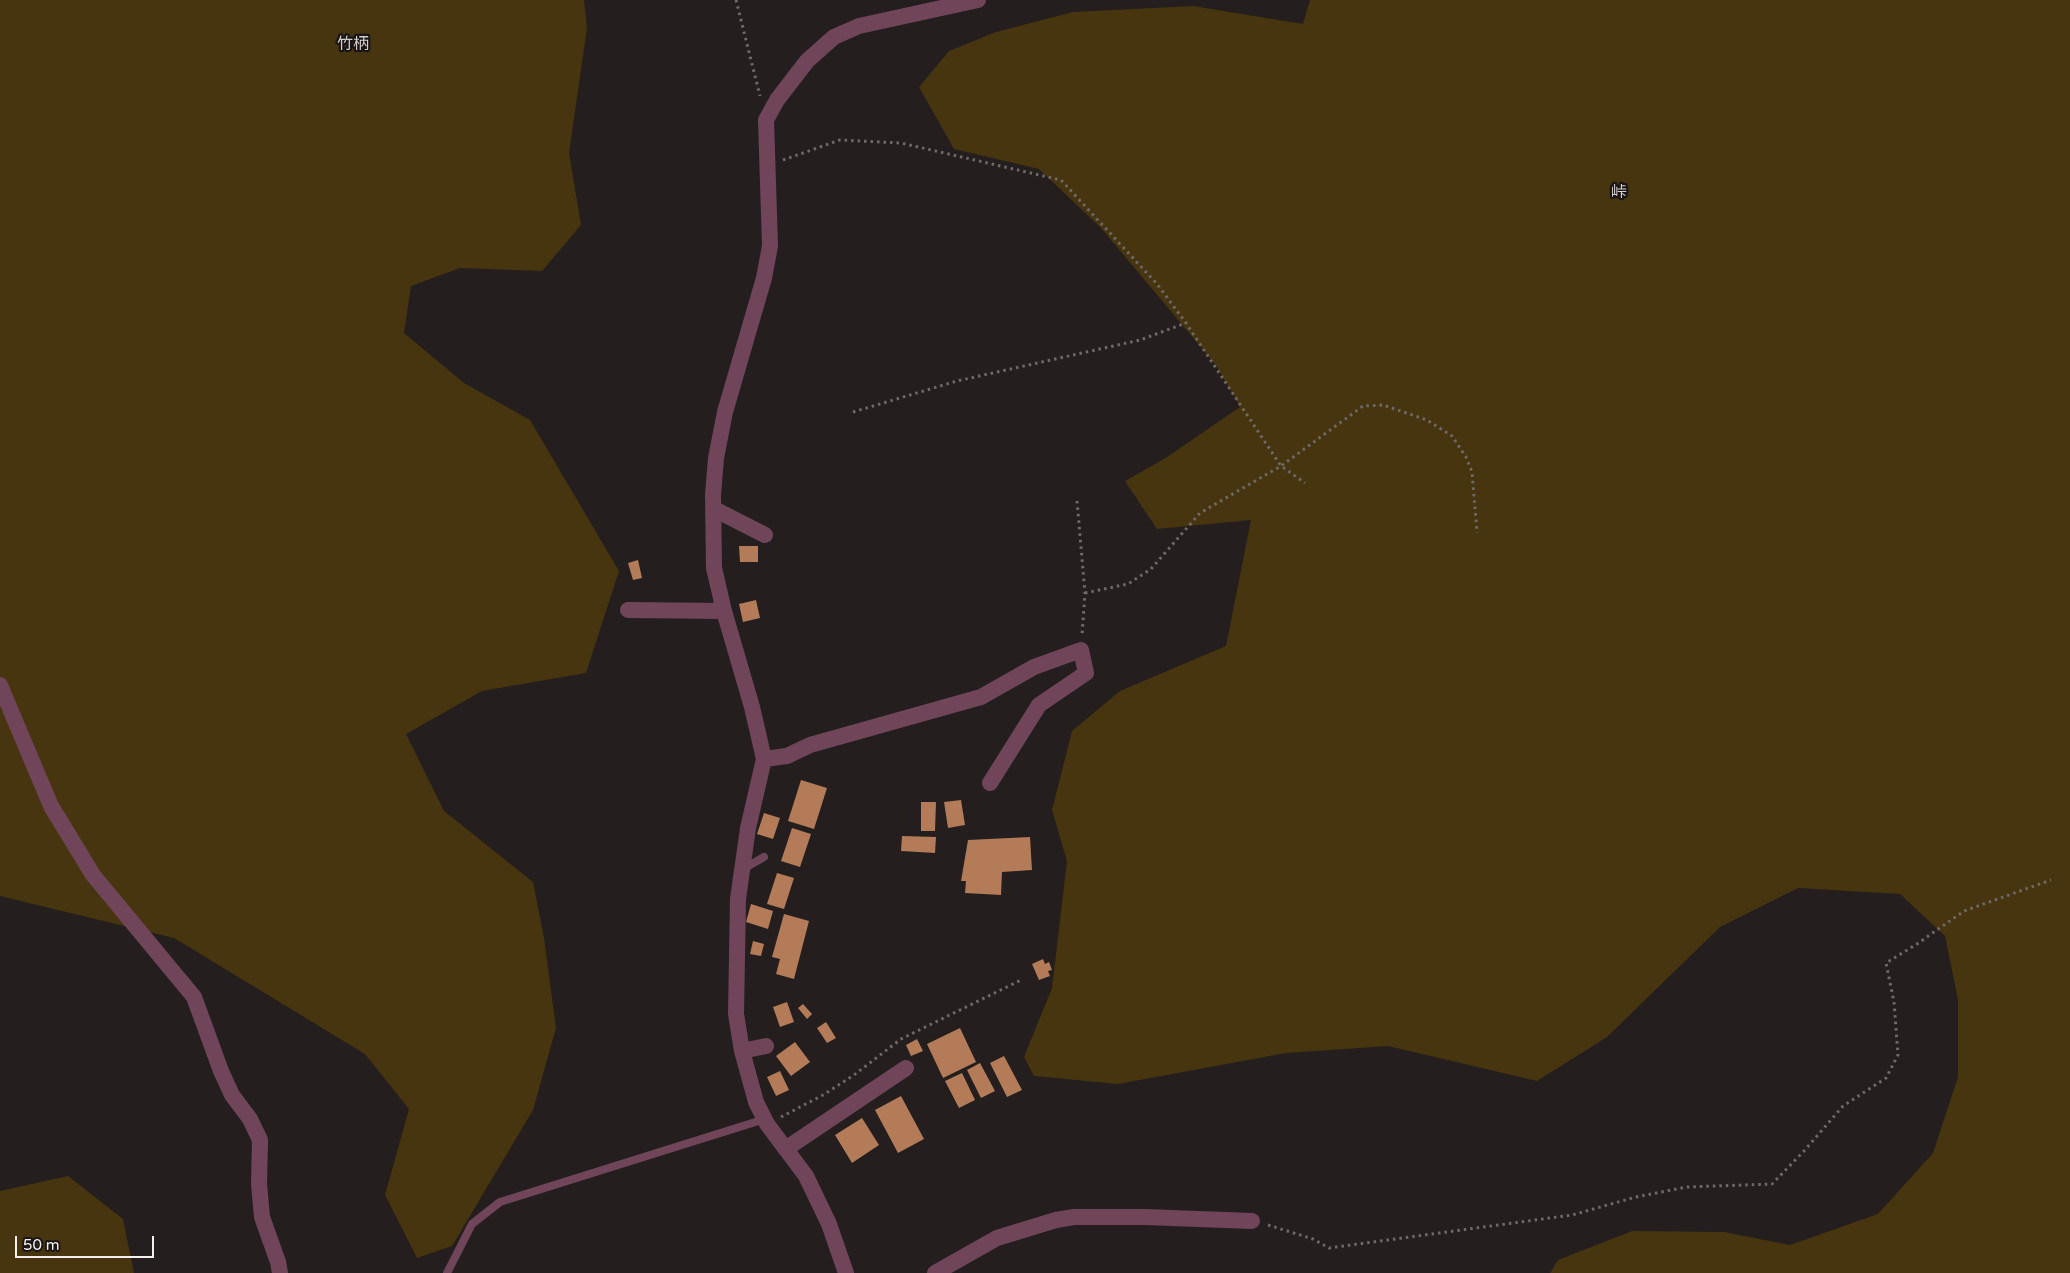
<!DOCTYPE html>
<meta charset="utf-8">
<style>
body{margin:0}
#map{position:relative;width:2070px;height:1273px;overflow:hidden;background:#241f1e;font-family:"Varela Round",sans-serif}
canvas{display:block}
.scale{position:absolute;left:15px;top:1236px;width:139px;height:22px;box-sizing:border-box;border:2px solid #f3f0f0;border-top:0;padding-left:6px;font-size:15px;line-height:18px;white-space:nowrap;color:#f3f0f0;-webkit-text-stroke:4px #1a1615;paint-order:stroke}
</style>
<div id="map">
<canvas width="2070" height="1273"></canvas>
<div class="scale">50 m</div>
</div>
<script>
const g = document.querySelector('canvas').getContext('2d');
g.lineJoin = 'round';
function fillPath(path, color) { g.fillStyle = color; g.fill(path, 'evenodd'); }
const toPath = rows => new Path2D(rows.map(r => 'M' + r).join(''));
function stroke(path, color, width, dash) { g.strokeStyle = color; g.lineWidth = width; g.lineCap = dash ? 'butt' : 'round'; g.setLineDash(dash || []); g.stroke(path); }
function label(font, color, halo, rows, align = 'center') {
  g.font = font + ' "Varela Round","Noto Sans JP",sans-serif'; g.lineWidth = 4.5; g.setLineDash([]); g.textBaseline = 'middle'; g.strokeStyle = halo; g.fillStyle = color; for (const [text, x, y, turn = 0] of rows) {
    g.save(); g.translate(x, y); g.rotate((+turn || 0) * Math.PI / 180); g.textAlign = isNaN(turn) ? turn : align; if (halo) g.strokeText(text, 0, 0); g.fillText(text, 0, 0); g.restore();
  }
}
fillPath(toPath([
 [0,0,584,0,587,28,569,153,581,225,542,271,460,268,411,286,404,333,464,383,530,420,619,571,586,673,482,691,406,734,444,811,533,882,544,938,556,1028,533,1110,452,1246,417,1258,385,1195,409,1109,365,1054,174,938,0,896],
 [1310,0,2070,0,2070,1273,1550,1273,1558,1260,1632,1231,1724,1232,1790,1245,1878,1214,1933,1153,1958,1077,1958,1000,1945,936,1900,894,1798,888,1720,927,1607,1037,1537,1081,1388,1046,1286,1053,1118,1084,1034,1076,1024,1057,1052,988,1067,861,1052,810,1072,731,1120,691,1226,646,1251,520,1157,529,1125,481,1164,459,1240,407,1216,365,1101,228,1039,169,954,149,919,87,949,51,996,32,1073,12,1193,6,1303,24],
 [68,1176,123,1219,134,1273,0,1273,0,1191]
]), '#46350e');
fillPath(toPath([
 [739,546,758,546,758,562,740,562],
 [638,560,642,578,633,580,628,563],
 [756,600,760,618,743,622,739,604],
 [801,780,827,788,814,829,788,821],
 [961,800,965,825,948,828,944,802],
 [921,802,936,802,935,831,921,831],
 [764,813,780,818,773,839,757,834],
 [792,828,811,834,800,867,781,861],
 [902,836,936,837,935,853,901,851],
 [1030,837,1032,870,1002,872,1001,895,965,893,966,881,961,881,968,840],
 [777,873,794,878,784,909,767,904],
 [751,904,773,911,768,929,746,922],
 [784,914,809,921,794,979,776,974,780,959,772,957],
 [753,941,764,944,761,956,750,954],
 [1043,959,1045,964,1049,962,1052,970,1048,971,1050,976,1039,980,1032,964],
 [787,1002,794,1022,780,1027,773,1007],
 [803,1004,812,1014,807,1019,798,1008],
 [826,1022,836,1038,827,1043,817,1028],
 [960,1028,976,1062,943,1078,927,1044],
 [917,1039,923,1051,911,1056,906,1045],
 [795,1042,810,1062,791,1076,776,1056],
 [1004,1056,1022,1090,1007,1097,990,1063],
 [980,1063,995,1091,981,1098,967,1070],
 [780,1071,789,1090,776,1096,767,1077],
 [962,1073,975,1100,959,1108,945,1081],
 [901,1096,924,1139,898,1153,875,1110],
 [862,1118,879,1145,852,1163,835,1135]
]), '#b37b57');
stroke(toPath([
 [736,0,760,96],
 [783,160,840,140,901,143,1061,180,1157,284,1186,323,1281,466,1305,483],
 [853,412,957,381,1140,340,1186,323],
 [1077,501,1085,593,1082,635],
 [1085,593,1128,584,1151,569,1200,513,1281,466,1363,406,1383,405,1427,420,1452,436,1466,457,1472,472,1477,533],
 [781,1117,823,1095,854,1075,901,1039,1023,979],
 [1268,1225,1313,1239,1329,1248,1572,1215,1636,1197,1687,1187,1772,1184,1804,1151,1843,1106,1886,1078,1898,1055,1894,1002,1886,963,1917,944,1964,911,2051,880]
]), '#6e6a69', 3, [2.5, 4]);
stroke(toPath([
 [743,869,764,857],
 [447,1273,472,1224,500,1202,765,1119]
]), '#70455a', 8);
stroke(toPath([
 [714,509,765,535],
 [628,610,724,611],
 [0,685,51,806,93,875,194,997,221,1071,232,1095,250,1119,260,1140,259,1184,262,1217,278,1262,280,1273],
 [764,759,787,756,810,745,981,697,1034,667,1081,650,1086,673,1039,705,990,783],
 [742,1051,766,1046],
 [787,1148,906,1068],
 [846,1273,829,1224,806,1176,767,1124,756,1102,742,1051,736,1014,738,899,748,828,764,759,752,707,724,611,714,568,713,495,716,458,725,412,764,278,770,246,766,120,777,100,807,61,834,37,859,26,978,0],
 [935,1273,997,1238,1056,1220,1074,1217,1145,1217,1252,1221]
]), '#70455a', 16);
label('16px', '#d6cfcf', '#1a1615', [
 ["竹柄",353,45],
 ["峠",1619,193]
]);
</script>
